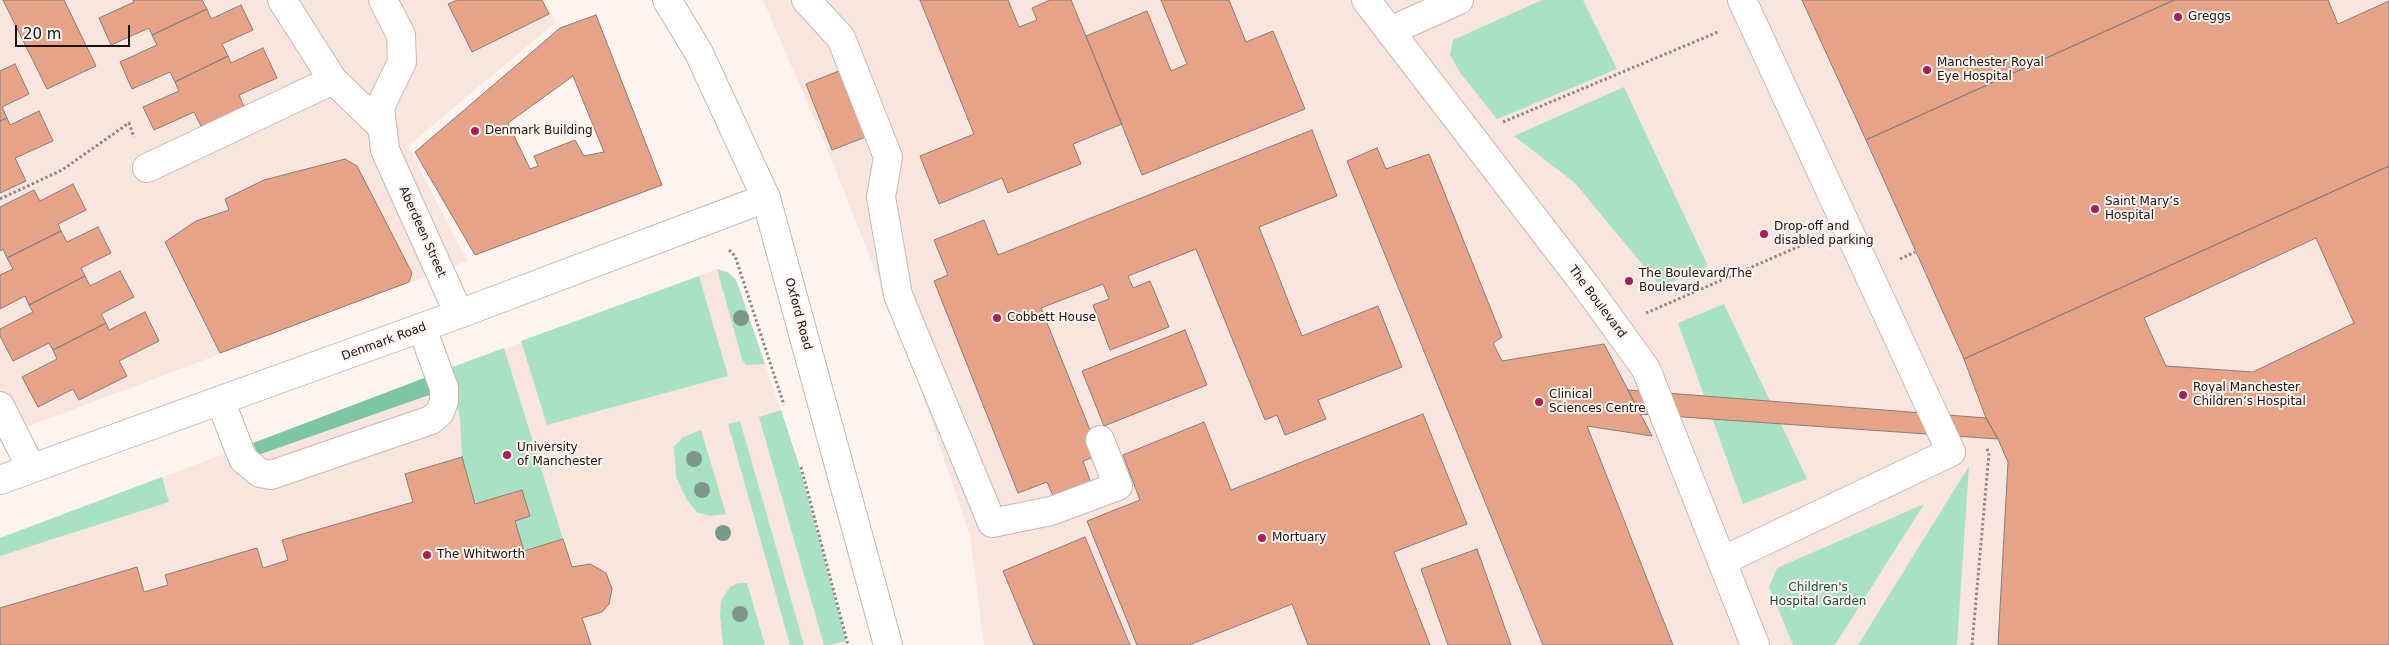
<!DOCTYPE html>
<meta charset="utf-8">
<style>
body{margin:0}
#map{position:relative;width:2389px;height:645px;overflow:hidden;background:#fdf3ef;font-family:"DejaVu Sans",sans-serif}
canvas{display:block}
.scale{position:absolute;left:15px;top:25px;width:115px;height:22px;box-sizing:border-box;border:2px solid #191412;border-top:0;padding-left:6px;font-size:15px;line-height:18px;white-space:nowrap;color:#191412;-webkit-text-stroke:4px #fdf3ef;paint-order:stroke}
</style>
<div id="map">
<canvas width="2389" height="645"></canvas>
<div class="scale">20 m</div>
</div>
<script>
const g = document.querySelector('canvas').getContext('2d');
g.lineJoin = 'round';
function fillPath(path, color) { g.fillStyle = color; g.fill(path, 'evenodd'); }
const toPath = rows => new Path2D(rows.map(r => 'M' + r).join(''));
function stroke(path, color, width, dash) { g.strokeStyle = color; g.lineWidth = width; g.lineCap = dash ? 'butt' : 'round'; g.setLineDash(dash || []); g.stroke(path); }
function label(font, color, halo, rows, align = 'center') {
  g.font = font + ' "DejaVu Sans",sans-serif'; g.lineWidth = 4; g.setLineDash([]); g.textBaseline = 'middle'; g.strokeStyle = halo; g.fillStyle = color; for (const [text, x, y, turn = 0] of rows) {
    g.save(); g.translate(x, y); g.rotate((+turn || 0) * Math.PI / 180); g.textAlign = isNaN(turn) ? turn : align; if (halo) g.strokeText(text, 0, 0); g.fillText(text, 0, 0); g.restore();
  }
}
fillPath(toPath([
 [0,0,545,0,556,22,408,146,467,261,0,437],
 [763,0,2389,0,2389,645,984,645,970,536,915,373,831,158],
 [717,269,729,273,740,288,798,462,847,645,0,645,0,538]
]), '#f8e6de');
fillPath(toPath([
 [1542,0,1583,0,1617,69,1497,119,1461,74,1450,55,1453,40],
 [1624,87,1708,266,1661,287,1575,183,1514,136],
 [717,269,729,273,736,280,765,364,746,365,742,359],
 [699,276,728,376,547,425,521,341],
 [1724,304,1807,479,1743,504,1678,323],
 [504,348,563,539,524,551,515,521,530,516,522,490,475,504,462,457,460,418,447,369],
 [781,410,798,462,846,641,829,645,824,645,759,417],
 [740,421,804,645,790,645,728,424],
 [701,430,726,514,712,516,698,513,687,500,676,477,674,447,683,437],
 [1969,466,1957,645,1858,645],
 [162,477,169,502,0,556,0,538],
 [1924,504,1835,645,1793,645,1769,587,1777,568],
 [738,583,747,583,765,645,723,645,720,616,721,601,730,587]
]), '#a9e1c5');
fillPath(toPath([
 [427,377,432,394,258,455,253,443]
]), '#7cc6a4');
const building = toPath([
 [3,0,64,0,96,66,47,89,3,0],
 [133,0,202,0,207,9,152,35,149,28,111,45,99,18,134,2,133,0],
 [457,0,542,0,549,14,472,52,448,4,457,0],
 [920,0,1008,0,1019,27,1037,20,1032,8,1050,0,1071,0,1122,124,1073,144,1081,164,1008,193,1002,178,939,204,920,156,974,134,920,0],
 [1161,0,1229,0,1246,42,1273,31,1305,109,1142,175,1086,36,1147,11,1171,71,1187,64,1161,0],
 [1802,0,2174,0,1866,140,1802,0],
 [2174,0,2328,0,2338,24,2389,1,2389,166,1964,359,1866,140,2174,0],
 [241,5,253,30,222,44,228,56,175,82,170,72,132,89,120,62,157,45,152,35,207,9,211,19,241,5],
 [596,15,662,185,475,255,415,152,560,28,596,15],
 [573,76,604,152,584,156,575,140,534,156,538,166,530,169,508,123,573,76],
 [263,48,277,78,239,95,245,109,202,128,194,112,154,130,143,107,179,91,175,82,228,56,231,63,263,48],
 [15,64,29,94,2,107,7,118,0,121,0,71,15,64],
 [844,69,871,135,832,150,806,84,844,69],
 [39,111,53,141,15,158,26,181,0,193,0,121,7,118,10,125,39,111],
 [1312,130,1337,196,1259,227,1302,336,1378,306,1402,367,1318,400,1326,419,1285,435,1277,415,1265,420,1196,249,1128,276,1133,288,1150,281,1169,327,1110,350,1093,305,1109,299,1103,284,1041,308,1100,455,1083,461,1094,491,1057,505,1047,482,1018,493,934,281,948,275,934,240,984,220,998,255,1312,130],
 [1377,148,1386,169,1429,154,1502,337,1493,343,1502,361,1604,344,1652,436,1587,426,1673,645,1543,645,1347,161,1377,148],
 [345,159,357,166,412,273,409,282,220,353,165,242,196,221,229,210,225,199,264,180,345,159],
 [2389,166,2389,645,1998,645,2008,462,1998,439,1986,418,1964,359,2389,166],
 [2316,238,2354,323,2253,372,2166,366,2144,318,2316,238],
 [73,184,86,210,58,224,61,231,7,258,3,249,0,251,0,207,34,190,40,201,73,184],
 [98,227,111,253,81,268,85,276,29,305,25,296,0,309,0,275,13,269,7,258,61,231,67,242,98,227],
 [120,271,134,297,101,314,106,323,53,350,49,343,13,361,0,336,0,329,33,312,29,305,85,276,90,286,120,271],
 [145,312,159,341,119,361,127,376,79,400,73,389,38,407,22,377,57,359,53,350,106,323,109,330,145,312],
 [1185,330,1207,385,1104,426,1082,371,1185,330],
 [1628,390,1986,418,1998,439,1640,414,1628,390],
 [1423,414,1467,524,1394,552,1430,645,1308,645,1292,604,1189,645,1137,645,1087,521,1140,500,1123,455,1204,422,1231,490,1423,414],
 [462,457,475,504,522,490,530,516,515,521,524,551,563,539,572,567,590,564,606,573,612,589,609,604,602,612,582,618,591,645,0,645,0,608,137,567,144,592,168,585,165,575,257,548,263,568,288,560,282,540,413,502,405,474,462,457],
 [1085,537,1130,645,1034,645,1003,571,1085,537],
 [1477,549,1511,645,1448,645,1421,569,1477,549]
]);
fillPath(building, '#e7a387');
stroke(building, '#8b7d77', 1);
const minor = toPath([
 [282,0,333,80,382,127],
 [383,0,401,35,402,62,380,107,385,150,459,314],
 [806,0,841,38,888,157,881,197,898,295,992,523,1051,511,1118,486,1100,440],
 [1366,0,1586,286,1646,369,1755,645],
 [1390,31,1459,0],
 [147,168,333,80],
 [220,400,243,459,260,473,271,475,431,420,440,412,444,401,444,388,422,328],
 [0,406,31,468],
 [0,480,459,314,766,198],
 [1722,561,1951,452,1742,0]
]);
const major = toPath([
 [667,0,699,53,766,198,888,645]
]);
stroke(minor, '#c7b8b1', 30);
stroke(major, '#c7b8b1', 30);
stroke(toPath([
 [1503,122,1718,32],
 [0,199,62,170,129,123,134,137],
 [729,250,735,256,784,405],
 [1900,259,1915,252],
 [1646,313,1814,240],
 [801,467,848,645],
 [1972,645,1989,453,1986,447]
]), '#908885', 3, [2.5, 2.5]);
stroke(minor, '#fff', 28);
stroke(major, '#fff', 28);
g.fillStyle = '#7c988a';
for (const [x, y] of [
 [741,318],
 [694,459],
 [702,490],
 [723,533],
 [740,614]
]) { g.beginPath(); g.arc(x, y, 8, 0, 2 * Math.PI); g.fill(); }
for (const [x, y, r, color] of [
 [2178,17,5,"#ad1e54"],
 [1927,70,5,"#ad1e54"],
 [475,131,5,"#ad1e54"],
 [2095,209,5,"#ad1e54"],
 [1764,234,5,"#ad1e54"],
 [1629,281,5,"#ad1e54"],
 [997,318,5,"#ad1e54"],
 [2183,395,5,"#ad1e54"],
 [1539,402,5,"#ad1e54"],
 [507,455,5,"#ad1e54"],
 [1262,538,5,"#ad1e54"],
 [427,555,5,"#ad1e54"]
]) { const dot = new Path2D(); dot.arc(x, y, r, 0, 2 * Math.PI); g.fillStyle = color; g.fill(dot); stroke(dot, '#fdf3ef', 2); }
label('12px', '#191412', '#fdf3ef', [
 ["Greggs",2188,17],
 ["Manchester Royal",1937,63],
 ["Eye Hospital",1937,77],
 ["Denmark Building",485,131],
 ["Saint Mary’s",2105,202],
 ["Hospital",2105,216],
 ["Drop-off and",1774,227],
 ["disabled parking",1774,241],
 ["The Boulevard/The",1639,274],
 ["Boulevard",1639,288],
 ["Cobbett House",1007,318],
 ["Royal Manchester",2193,388],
 ["Children’s Hospital",2193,402],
 ["Clinical",1549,395],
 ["Sciences Centre",1549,409],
 ["University",517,448],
 ["of Manchester",517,462],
 ["Mortuary",1272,538],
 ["The Whitworth",437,555]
], 'left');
label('12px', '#191412', '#fdf3ef', [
 ["Aberdeen Street",422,232,66],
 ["The Boulevard",1597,302,53],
 ["Oxford Road",798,314,75],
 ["Denmark Road",384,342,-20]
]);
label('12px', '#134e37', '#fdf3ef', [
 ["Children's",1818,588],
 ["Hospital Garden",1818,602]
]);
</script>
